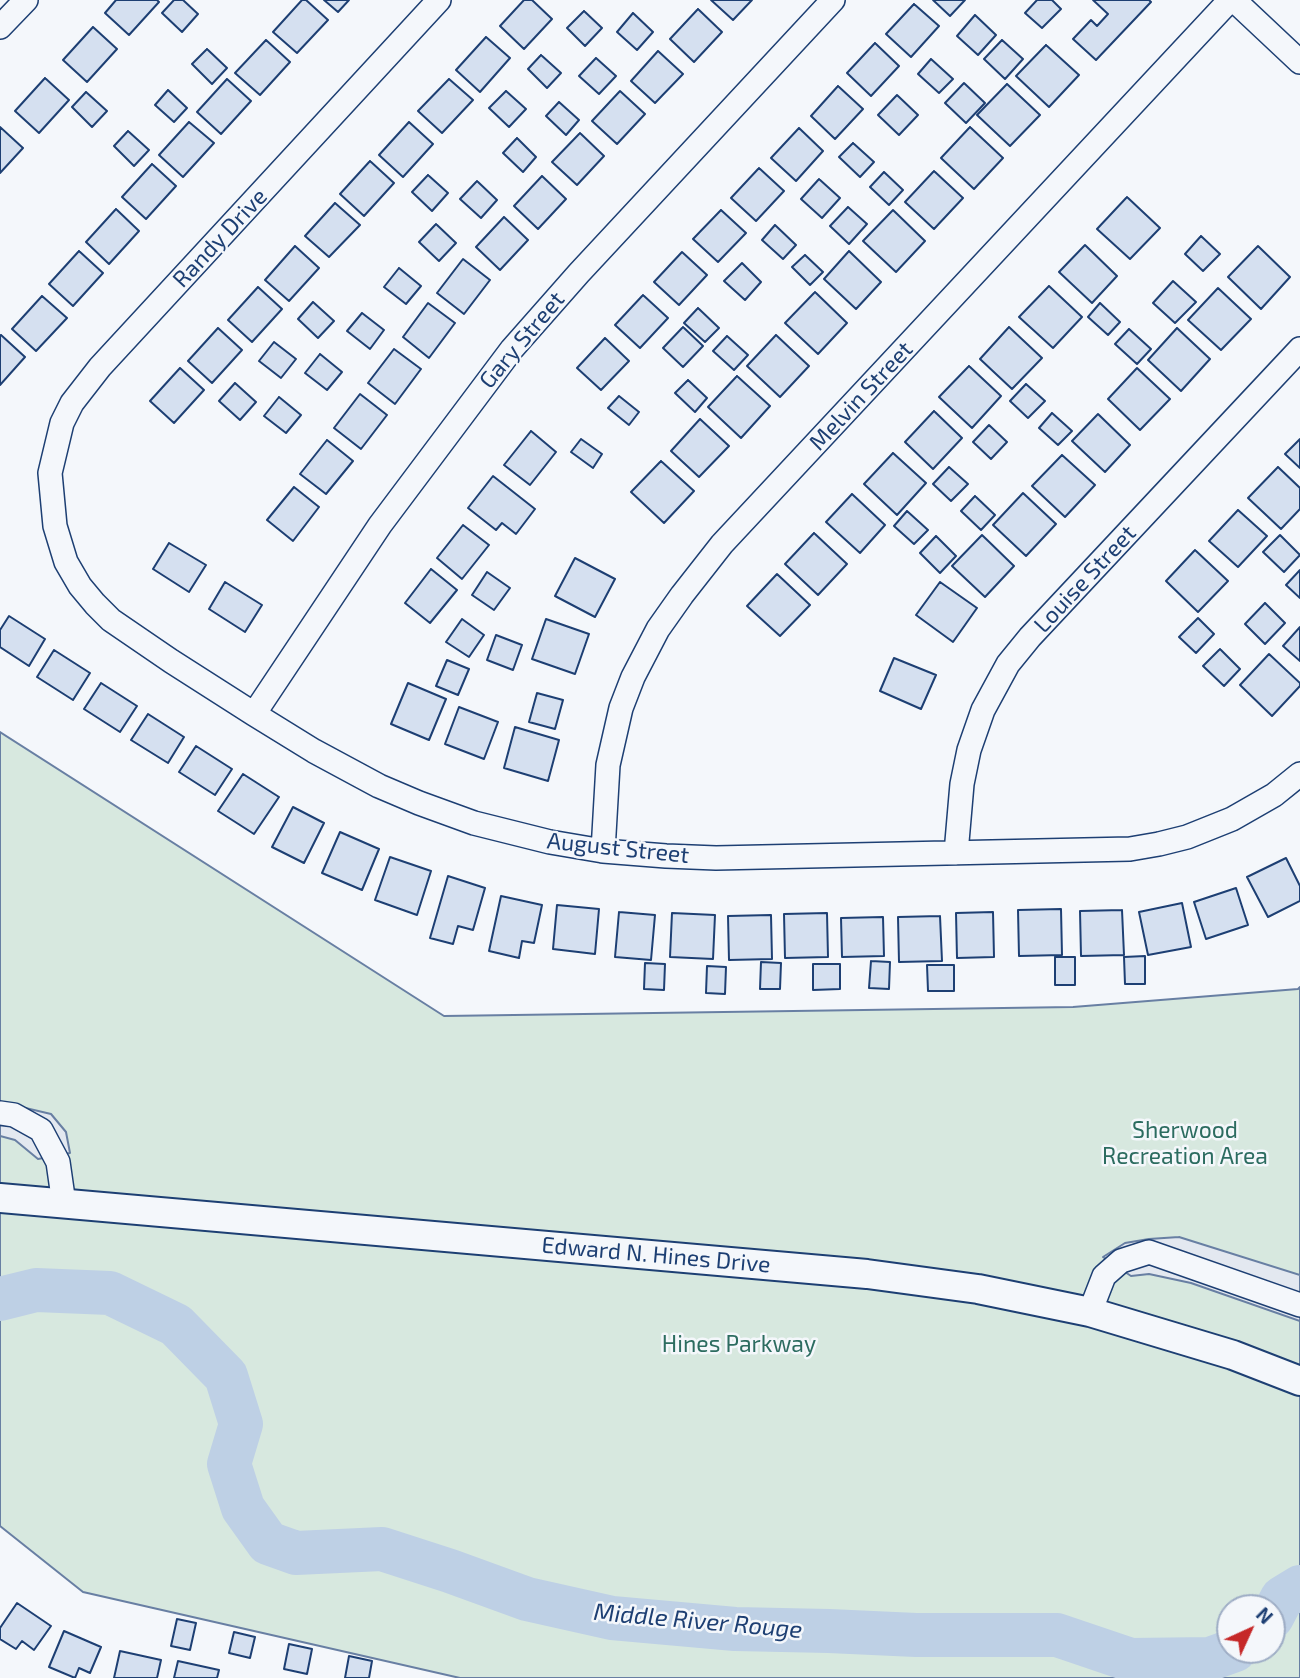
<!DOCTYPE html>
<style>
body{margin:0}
#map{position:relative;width:1300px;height:1678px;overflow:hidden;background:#f4f7fb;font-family:"Exo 2",sans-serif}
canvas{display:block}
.north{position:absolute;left:1216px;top:1594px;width:70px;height:70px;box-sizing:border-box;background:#f4f7fb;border:2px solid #9eadc5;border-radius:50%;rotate:45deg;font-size:19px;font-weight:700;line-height:28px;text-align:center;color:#1d3f73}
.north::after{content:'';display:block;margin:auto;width:24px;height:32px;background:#c62828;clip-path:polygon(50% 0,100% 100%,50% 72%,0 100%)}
</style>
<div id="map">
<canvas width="1300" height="1678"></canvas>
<div class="north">N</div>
</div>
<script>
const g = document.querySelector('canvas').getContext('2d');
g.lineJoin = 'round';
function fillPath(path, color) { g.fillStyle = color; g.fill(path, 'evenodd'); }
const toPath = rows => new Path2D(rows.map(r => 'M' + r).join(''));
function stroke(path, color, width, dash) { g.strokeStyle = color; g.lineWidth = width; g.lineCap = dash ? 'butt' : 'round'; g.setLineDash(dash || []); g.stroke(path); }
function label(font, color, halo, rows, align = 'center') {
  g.font = font + ' "Exo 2",sans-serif'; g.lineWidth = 5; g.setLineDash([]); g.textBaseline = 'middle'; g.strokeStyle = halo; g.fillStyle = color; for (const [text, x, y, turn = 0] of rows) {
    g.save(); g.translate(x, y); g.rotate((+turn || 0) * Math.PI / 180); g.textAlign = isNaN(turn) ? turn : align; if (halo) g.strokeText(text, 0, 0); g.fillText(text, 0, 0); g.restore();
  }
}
const green = toPath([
 [0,732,444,1016,1073,1007,1298,989,1300,987,1300,1678,460,1678,83,1592,0,1526,0,732],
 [1230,1608,1272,1608,1272,1650,1230,1650,1230,1608]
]);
fillPath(green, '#d7e8df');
stroke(green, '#687fa3', 2);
const parking = toPath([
 [0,1102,51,1114,66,1132,70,1153,38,1159,15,1140,0,1136,0,1102],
 [1179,1237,1300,1275,1300,1321,1191,1283,1149,1274,1131,1276,1103,1257,1125,1243,1149,1239,1179,1237]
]);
fillPath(parking, '#e3e8f0');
stroke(parking, '#687fa3', 2);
stroke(toPath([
 [0,1299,36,1290,110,1293,176,1325,226,1376,241,1424,229,1464,243,1508,268,1543,296,1553,382,1549,450,1571,527,1599,612,1618,735,1629,829,1631,916,1635,1057,1635,1131,1660,1210,1659,1235,1650],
 [1272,1617,1282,1598,1300,1587]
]), '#bed0e5', 44);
const building = toPath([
 [116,0,157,0,159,2,129,35,105,13,116,0],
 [174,0,183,0,198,14,182,32,162,13,174,0],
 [302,0,306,0,328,20,297,53,273,32,302,0],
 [324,0,349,0,338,12,324,0],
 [524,0,532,0,552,19,524,49,500,26,524,0],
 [711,0,752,0,733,20,711,0],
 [933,0,965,0,950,16,933,0],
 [1037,0,1052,0,1061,9,1042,28,1025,13,1037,0],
 [1093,0,1149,0,1151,2,1096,60,1073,39,1091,20,1097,26,1108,14,1093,0],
 [914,4,939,26,911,57,886,34,914,4],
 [698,9,722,32,694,62,670,39,698,9],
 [584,11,602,28,585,46,567,28,584,11],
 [633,13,653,32,637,50,617,32,633,13],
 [975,15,996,35,978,55,957,36,975,15],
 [93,27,117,49,87,82,63,60,93,27],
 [486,37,510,58,480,92,456,70,486,37],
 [266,40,290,62,260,95,235,73,266,40],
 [1002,40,1023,59,1005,79,984,59,1002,40],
 [875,43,899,66,871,96,847,73,875,43],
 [1046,45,1079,75,1049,107,1016,76,1046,45],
 [207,49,227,68,212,84,192,64,207,49],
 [658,51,683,74,655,103,631,81,658,51],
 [541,55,561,73,547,88,528,69,541,55],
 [596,58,616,76,599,94,579,76,596,58],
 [931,59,953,79,939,93,918,74,931,59],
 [45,78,69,100,39,133,15,111,45,78],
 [227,79,251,101,221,134,197,112,227,79],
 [449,79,473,100,442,133,418,111,449,79],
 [964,83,985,103,966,123,945,103,964,83],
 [1007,84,1040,115,1010,146,977,115,1007,84],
 [838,86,863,109,835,139,811,116,838,86],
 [168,90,187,108,174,122,155,105,168,90],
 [506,91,526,109,509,127,489,108,506,91],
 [620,91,645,114,617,144,592,121,620,91],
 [86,92,107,111,92,127,72,107,86,92],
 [897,95,918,115,899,135,878,115,897,95],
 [559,102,579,120,566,135,546,116,559,102],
 [189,122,214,143,183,177,159,155,189,122],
 [409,122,433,144,403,177,379,155,409,122],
 [0,127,23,148,0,173,0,127],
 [970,127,1003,158,974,189,941,158,970,127],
 [799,128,823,151,796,181,771,158,799,128],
 [128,131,149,150,134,166,114,146,128,131],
 [580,133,604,156,577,185,552,162,580,133],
 [517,138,536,157,523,172,503,153,517,138],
 [853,143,874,162,860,177,839,157,853,143],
 [370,161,394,183,364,216,340,194,370,161],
 [152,164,176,186,146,219,122,197,152,164],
 [759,168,784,191,756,221,731,198,759,168],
 [934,171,963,198,934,229,905,202,934,171],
 [884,172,903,190,889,205,870,187,884,172],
 [428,175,448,193,432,211,412,192,428,175],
 [542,176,566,199,538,229,514,206,542,176],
 [819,179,840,198,822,218,801,199,819,179],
 [477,181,497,200,481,218,460,199,477,181],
 [1127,197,1160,228,1130,259,1097,229,1127,197],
 [335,203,360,225,329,257,305,236,335,203],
 [848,207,867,224,849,244,830,226,848,207],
 [116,209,139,231,109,264,86,242,116,209],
 [721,210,746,233,718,262,693,239,721,210],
 [893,210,925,241,896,272,863,241,893,210],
 [504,217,528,240,500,270,476,247,504,217],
 [436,224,456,243,439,261,419,242,436,224],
 [775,225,796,245,783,259,762,240,775,225],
 [1201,236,1220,254,1203,271,1185,254,1201,236],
 [1085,245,1117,276,1092,303,1059,272,1085,245],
 [295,246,319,268,289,301,265,280,295,246],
 [1258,246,1290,277,1261,309,1228,277,1258,246],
 [79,251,103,273,73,306,49,284,79,251],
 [849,251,881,282,856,309,824,279,849,251],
 [682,252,707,275,679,305,654,282,682,252],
 [805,255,823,272,810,285,792,267,805,255],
 [463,259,490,280,464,314,437,293,463,259],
 [742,263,761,282,745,300,724,281,742,263],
 [399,268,421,286,406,304,384,287,399,268],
 [1173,281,1196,302,1175,323,1153,303,1173,281],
 [1049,286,1082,317,1053,348,1019,317,1049,286],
 [258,287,282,309,252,342,228,320,258,287],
 [1218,288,1251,319,1221,350,1188,320,1218,288],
 [815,292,847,323,818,354,785,323,815,292],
 [643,295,668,318,640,348,615,325,643,295],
 [42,296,67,318,36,351,12,329,42,296],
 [313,302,334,321,318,338,298,319,313,302],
 [428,303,455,323,429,358,403,337,428,303],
 [1100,303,1120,322,1108,335,1088,317,1100,303],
 [698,308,719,328,705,342,684,323,698,308],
 [362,313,384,330,370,349,347,331,362,313],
 [683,327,703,346,683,367,663,348,683,327],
 [1009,327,1042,358,1012,389,980,359,1009,327],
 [218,328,242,350,212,383,188,361,218,328],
 [1177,328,1210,359,1181,391,1148,360,1177,328],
 [1129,329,1151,349,1137,364,1115,344,1129,329],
 [1,335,25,357,0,385,0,336,1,335],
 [776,335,809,366,780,397,747,366,776,335],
 [727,336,748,355,734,370,713,351,727,336],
 [605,338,629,361,601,390,577,368,605,338],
 [274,342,296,359,281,378,259,361,274,342],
 [394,349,421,369,395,404,368,383,394,349],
 [320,354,342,372,327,390,305,373,320,354],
 [969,366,1001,396,972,428,939,397,969,366],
 [180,368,204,390,174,423,150,401,180,368],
 [1137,368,1170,399,1140,430,1108,399,1137,368],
 [737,376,770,406,741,438,708,407,737,376],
 [688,380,707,398,695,412,675,393,688,380],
 [235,383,256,402,240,420,219,401,235,383],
 [1026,384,1045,401,1028,418,1010,401,1026,384],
 [360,394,387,415,361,449,334,428,360,394],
 [619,396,639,412,629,425,608,408,619,396],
 [279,397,301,415,286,433,264,416,279,397],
 [934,411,962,438,933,469,905,442,934,411],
 [1052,413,1072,431,1058,445,1039,428,1052,413],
 [1098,414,1130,445,1105,472,1072,441,1098,414],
 [700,419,729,446,699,477,671,451,700,419],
 [989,425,1007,442,991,459,973,442,989,425],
 [531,431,556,452,530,485,504,465,531,431],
 [581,439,602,454,593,468,571,452,581,439],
 [1300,439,1300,468,1285,454,1300,439],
 [327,440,353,461,326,494,300,474,327,440],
 [893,453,926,483,897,515,864,484,893,453],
 [1062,455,1095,485,1065,517,1032,486,1062,455],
 [661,461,694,491,664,523,631,492,661,461],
 [949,467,968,484,951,501,933,484,949,467],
 [1278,467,1300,488,1300,509,1281,529,1248,498,1278,467],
 [493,476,535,509,516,534,502,523,496,530,468,508,493,476],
 [294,487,319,507,293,541,267,520,294,487],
 [1023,493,1056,524,1026,556,993,525,1023,493],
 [852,494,885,525,860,553,826,522,852,494],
 [975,496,995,515,981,530,961,511,975,496],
 [1238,510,1267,536,1238,567,1209,541,1238,510],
 [907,511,928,530,914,544,894,526,907,511],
 [463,525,489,545,462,579,437,558,463,525],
 [814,533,847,564,818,595,785,564,814,533],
 [982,535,1014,566,985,597,952,566,982,535],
 [1280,535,1300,555,1284,572,1263,552,1280,535],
 [936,536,956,556,940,573,920,553,936,536],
 [169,543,206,565,189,592,153,569,169,543],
 [1195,550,1228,581,1198,612,1166,581,1195,550],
 [575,558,615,579,595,617,555,596,575,558],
 [431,569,457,590,430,623,405,603,431,569],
 [1300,570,1300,598,1286,585,1300,570],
 [487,572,510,588,494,610,472,595,487,572],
 [777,574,810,605,780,636,747,606,777,574],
 [225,582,262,605,245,632,209,609,225,582],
 [940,582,977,608,953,642,916,615,940,582],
 [1265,603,1285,623,1265,644,1245,624,1265,603],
 [9,616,45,639,29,666,0,647,0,630,9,616],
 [1198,618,1214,634,1196,653,1179,637,1198,618],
 [462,619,484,635,469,657,446,642,462,619],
 [546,619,589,634,575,674,532,659,546,619],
 [1300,627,1300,661,1283,646,1300,627],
 [496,635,522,645,513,670,487,660,496,635],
 [1220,649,1240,669,1224,686,1203,666,1220,649],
 [54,650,90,673,73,700,37,677,54,650],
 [1269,654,1300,683,1300,686,1272,716,1240,685,1269,654],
 [894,658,936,675,921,709,880,691,894,658],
 [447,660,469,669,458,695,436,686,447,660],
 [101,683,137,706,120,732,84,709,101,683],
 [408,683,446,699,429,740,391,724,408,683],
 [537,693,563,700,555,729,529,722,537,693],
 [459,707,498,722,484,759,445,744,459,707],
 [148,714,184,737,168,763,131,740,148,714],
 [515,727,559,740,548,781,504,768,515,727],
 [196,746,232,769,215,795,179,772,196,746],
 [243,774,279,797,254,834,218,811,243,774],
 [293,807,324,823,304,863,272,847,293,807],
 [340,832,379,849,362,890,322,873,340,832],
 [390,857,431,871,417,915,375,900,390,857],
 [1286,858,1300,886,1300,901,1268,917,1247,877,1286,858],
 [448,876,485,888,473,930,458,926,453,944,430,938,448,876],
 [1236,888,1248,925,1206,939,1194,902,1236,888],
 [501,896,542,905,534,943,522,941,519,958,489,951,501,896],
 [1182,903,1191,947,1148,955,1139,912,1182,903],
 [557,905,599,909,595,954,553,949,557,905],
 [1061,909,1062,955,1019,956,1018,910,1061,909],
 [1122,910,1124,955,1081,956,1080,911,1122,910],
 [619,912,655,915,651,960,615,957,619,912],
 [993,912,994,957,957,958,956,913,993,912],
 [672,913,715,915,713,959,670,957,672,913],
 [827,913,828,957,785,958,784,914,827,913],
 [771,915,772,959,729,960,728,916,771,915],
 [940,916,942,961,899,962,898,917,940,916],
 [883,917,884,956,842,957,841,918,883,917],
 [1145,956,1145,984,1125,984,1124,957,1145,956],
 [1055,957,1075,957,1075,985,1055,985,1055,957],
 [871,961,890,962,889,989,869,988,871,961],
 [761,962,781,963,780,989,760,989,761,962],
 [645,963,665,964,664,990,644,989,645,963],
 [813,964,840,964,840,989,813,990,813,964],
 [927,965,954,965,954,991,928,991,927,965],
 [707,966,726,967,725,994,706,993,707,966],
 [17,1603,51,1626,34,1650,22,1641,16,1649,0,1639,0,1628,17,1603],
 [177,1619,196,1623,190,1650,171,1646,177,1619],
 [64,1631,101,1647,90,1673,79,1668,75,1678,49,1667,64,1631],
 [234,1632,255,1637,250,1658,229,1653,234,1632],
 [289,1644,312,1649,307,1674,284,1669,289,1644],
 [120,1651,161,1660,157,1678,114,1678,120,1651],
 [349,1656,372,1661,369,1678,345,1678,349,1656],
 [178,1661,219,1670,217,1678,174,1678,178,1661]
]);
fillPath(building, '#d5e0f0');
stroke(building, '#1d3f73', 2);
const minor = toPath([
 [439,0,100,367,72,403,62,423,50,473,55,526,66,562,80,586,95,604,111,620,171,661,254,714,314,751,379,786,419,803,474,823,550,842,603,851,666,856,716,858,1130,849,1159,844,1187,837,1232,819,1274,795,1300,774],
 [1234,0,1300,62],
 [0,27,26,0],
 [254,714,380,525,512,349,579,273,833,0],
 [603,851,608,765,621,708,633,677,658,629,682,595,722,544,1230,0],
 [956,853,962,784,969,750,983,710,1008,664,1030,637,1300,349],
 [0,1113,14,1115,41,1130,58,1162,64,1204],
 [1090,1312,1104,1276,1121,1261,1149,1252,1300,1305]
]);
const tertiary = toPath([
 [0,1198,867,1274,978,1289,1090,1312,1233,1355,1300,1381]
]);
stroke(minor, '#1d3f73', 26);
stroke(tertiary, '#1d3f73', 32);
stroke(minor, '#f4f7fb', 23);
stroke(tertiary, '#f4f7fb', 28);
label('23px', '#1d3f73', '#f4f7fb', [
 ["Randy Drive",220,238,-47],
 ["Gary Street",522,340,-50],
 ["Melvin Street",861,396,-47],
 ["Louise Street",1085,579,-47],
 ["August Street",618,848,6],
 ["Edward N. Hines Drive",656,1255,5]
]);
label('23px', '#2c6c60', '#f4f7fb', [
 ["Sherwood",1185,1130],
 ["Recreation Area",1185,1156],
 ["Hines Parkway",739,1344]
]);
label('italic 24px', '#1d3f73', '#f4f7fb', [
 ["Middle River Rouge",698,1621,5]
]);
</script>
